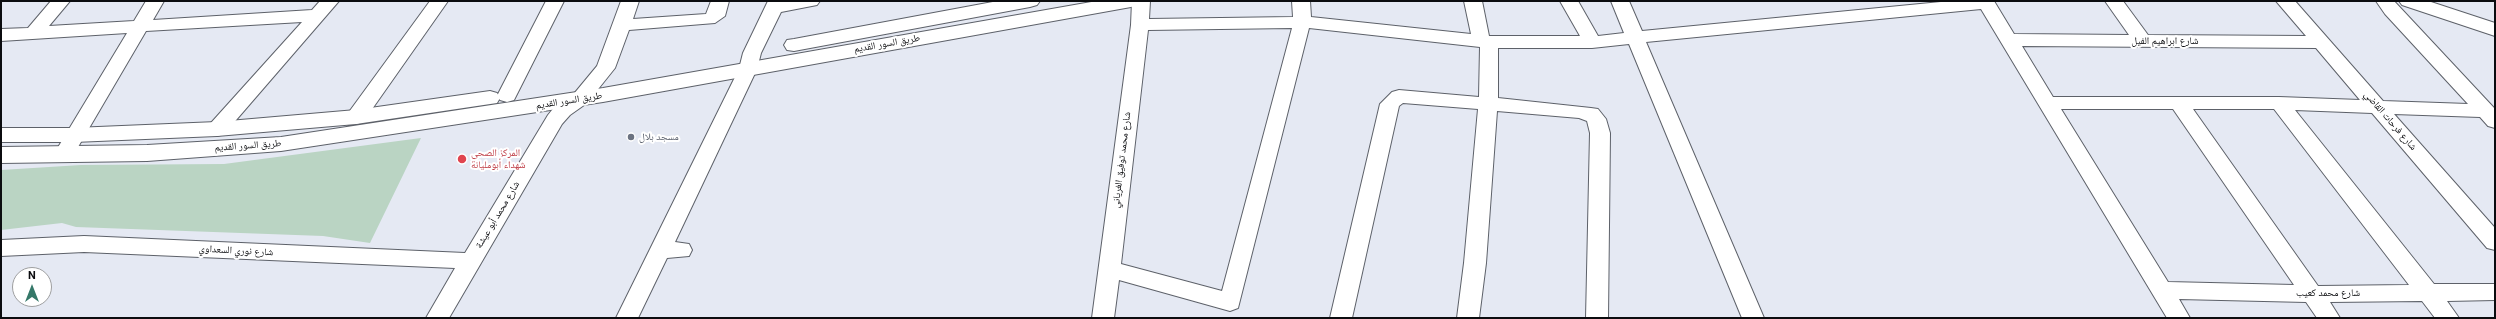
<!DOCTYPE html>
<meta charset="utf-8">
<style>
body{margin:0}
#map{position:relative;width:2496px;height:319px;overflow:hidden;background:#e5e9f3;font-family:Roboto,sans-serif}
canvas{display:block}
.frame{position:absolute;inset:0;border:2px solid #0b0c0f;pointer-events:none}
.north{position:absolute;left:12px;top:267px;width:40px;height:40px;box-sizing:border-box;background:#fff;border:1px solid #9d9e9f;border-radius:50%;rotate:0deg;font-size:11px;font-weight:700;line-height:16px;text-align:center;color:#0b0c0f}
.north::after{content:'';display:block;margin:auto;width:14px;height:18px;background:#357869;clip-path:polygon(50% 0,100% 100%,50% 72%,0 100%)}
</style>
<div id="map">
<canvas width="2496" height="319"></canvas>
<div class="frame"></div>
<div class="north">N</div>
</div>
<script>
const g = document.querySelector('canvas').getContext('2d');
g.lineJoin = 'round';
function fillPath(path, color) { g.fillStyle = color; g.fill(path, 'evenodd'); }
const toPath = rows => new Path2D(rows.map(r => 'M' + r).join(''));
function stroke(path, color, width, dash) { g.strokeStyle = color; g.lineWidth = width; g.lineCap = dash ? 'butt' : 'round'; g.setLineDash(dash || []); g.stroke(path); }
function label(font, color, halo, rows, align = 'center') {
  g.font = font + ' Roboto,"Noto Naskh Arabic",sans-serif'; g.lineWidth = 4; g.setLineDash([]); g.textBaseline = 'middle'; g.strokeStyle = halo; g.fillStyle = color; for (const [text, x, y, turn = 0] of rows) {
    g.save(); g.translate(x, y); g.rotate((+turn || 0) * Math.PI / 180); g.textAlign = isNaN(turn) ? turn : align; if (halo) g.strokeText(text, 0, 0); g.fillText(text, 0, 0); g.restore();
  }
}
fillPath(toPath([
 [421,138,370,243,323,236,76,227,62,223,1,230,1,170,81,165,224,164]
]), '#bad4c3');
const minor = toPath([
 [51,1,70,1,49,26,134,21,146,1,164,1,153,20,312,10,320,1,339,1,224,134,217,136,210,134,207,129,210,124,302,22,146,31,71,159,64,161,57,159,54,154,127,33,1,41,1,29,28,28,51,1],
 [430,1,448,1,363,122,356,124,349,122,346,117,349,112,430,1],
 [546,1,564,1,514,100,507,102,500,100,497,96,546,1],
 [621,1,639,1,633,19,706,14,711,1,729,1,725,16,715,23,629,30,615,68,587,103,570,115,562,124,449,318,426,318,455,268,84,252,1,256,1,240,84,236,465,253,548,115,556,105,573,95,597,66,621,1],
 [768,1,820,1,817,5,781,12,761,53,757,69,675,242,689,244,692,250,689,256,667,258,638,318,616,318,739,69,743,53,768,1],
 [1132,1,1150,1,1149,19,1293,17,1292,1,1310,1,1311,17,1471,34,1464,1,1482,1,1489,36,1580,36,1560,1,1578,1,1598,36,1624,33,1611,1,1629,1,1642,31,1951,1,1994,1,2014,34,2129,35,2105,1,2123,1,2148,35,2306,36,2276,1,2295,1,2383,101,2468,104,2385,14,2376,1,2394,1,2495,109,2495,128,2488,126,2480,117,2394,114,2495,228,2495,250,2487,248,2372,113,2295,110,2434,284,2495,284,2495,300,2447,301,2459,318,2435,318,2422,301,2330,302,2340,318,2317,318,2306,302,2179,299,2190,318,2167,318,1981,9,1646,42,1764,318,1742,318,1629,44,1592,48,1498,48,1498,98,1591,108,1598,109,1606,119,1610,133,1608,318,1586,318,1590,133,1587,121,1579,118,1497,111,1486,263,1479,318,1457,318,1464,263,1478,109,1403,103,1399,106,1352,318,1330,318,1380,104,1392,92,1399,90,1479,97,1480,47,1309,28,1238,308,1230,311,1119,280,1114,318,1092,318,1131,25,1132,1],
 [1292,28,1222,291,1121,264,1148,30,1292,28],
 [2022,46,2316,48,2360,100,2279,97,2053,97,2022,46],
 [2061,109,2173,109,2294,285,2168,282,2061,109],
 [2193,109,2274,109,2409,285,2318,286,2193,109]
]);
const secondary = toPath([
 [998,1,1040,1,1037,5,1030,7,794,51,787,50,784,45,787,40,794,39,998,1],
 [1097,1,1141,1,1138,5,1131,7,603,102,281,151,147,161,1,163,1,147,147,145,281,137,603,88,1097,1],
 [2399,1,2428,1,2495,23,2495,36,2402,5,2399,1],
 [490,91,497,93,500,98,497,103,356,124,217,136,74,142,1,142,1,128,74,128,217,122,356,110,490,91]
]);
stroke(minor, '#5d6169', 2);
stroke(secondary, '#5d6169', 2);
fillPath(minor, '#fff');
fillPath(secondary, '#fff');
for (const [x, y, r, color] of [
 [631,137,4,"#6b7280"],
 [462,159,5,"#e0444e"]
]) { const dot = new Path2D(); dot.arc(x, y, r, 0, 2 * Math.PI); g.fillStyle = color; g.fill(dot); stroke(dot, '#fff', 1.5); }
label('10px', '#0b0c0f', '#fff', [
 ["شارع ابراهيم الفيل",2165,41],
 ["طريق السور القديم",887,44,-10],
 ["طريق السور القديم",569,101,-9],
 ["شارع فرحات القاضي",2390,121,49],
 ["طريق السور القديم",248,146,-4],
 ["شارع محمد توفيق الغرياني",1122,160,-83],
 ["شارع محمد أبو عيشة",498,215,-59],
 ["شارع نوري السعداوي",236,251,3],
 ["شارع محمد كعيب",2328,293]
]);
label('10px', '#5b616d', '#fff', [
 ["مسجد بلال",639,137]
], 'left');
label('10px', '#be3a42', '#fff', [
 ["المركز الصحي",471,153],
 ["شهداء أبومليانة",471,165]
], 'left');
</script>
